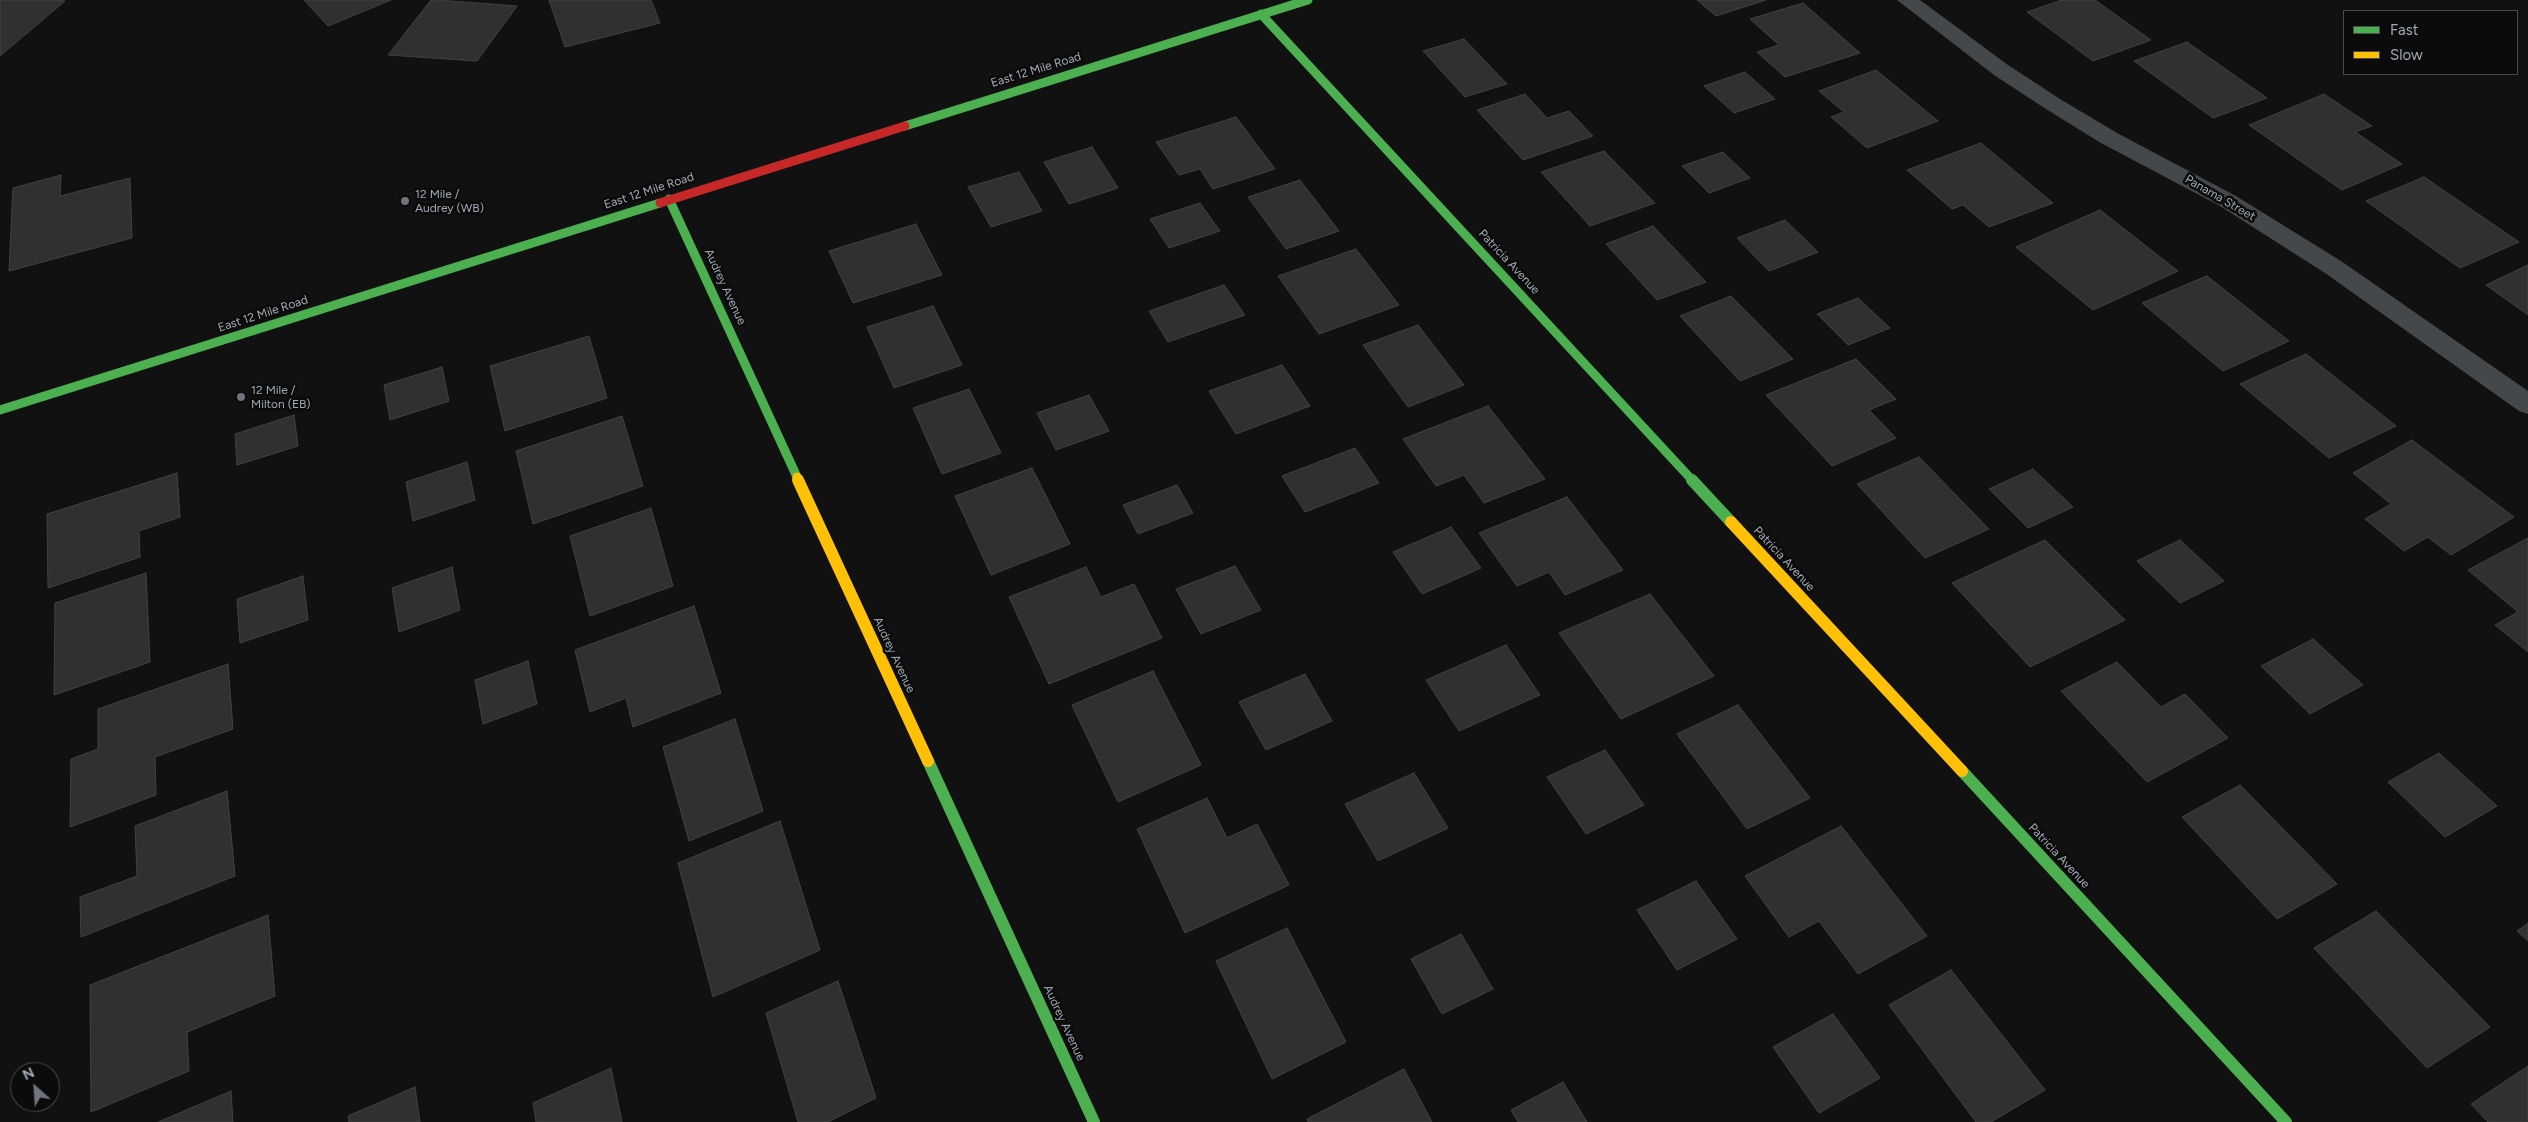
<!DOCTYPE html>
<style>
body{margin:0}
#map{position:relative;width:2528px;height:1122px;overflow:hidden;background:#111;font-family:Figtree,sans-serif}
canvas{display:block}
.legend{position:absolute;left:2343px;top:10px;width:175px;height:65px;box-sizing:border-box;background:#0b0b0c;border:1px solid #474b4f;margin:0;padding:6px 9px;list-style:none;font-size:15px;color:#a0aab4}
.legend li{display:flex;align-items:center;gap:10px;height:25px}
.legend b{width:25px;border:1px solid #474b4f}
.north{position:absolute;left:10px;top:1062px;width:50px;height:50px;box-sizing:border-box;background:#0b0b0c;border:1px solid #474b4f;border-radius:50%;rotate:334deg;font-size:14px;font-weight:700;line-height:20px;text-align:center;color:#a0aab4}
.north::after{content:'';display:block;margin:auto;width:18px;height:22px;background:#6e747b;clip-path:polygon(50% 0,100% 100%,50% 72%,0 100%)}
</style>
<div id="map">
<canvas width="2528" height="1122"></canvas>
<ul class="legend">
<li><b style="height:6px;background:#4caf50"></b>Fast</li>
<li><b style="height:6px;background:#ffc107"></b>Slow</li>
</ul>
<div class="north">N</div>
</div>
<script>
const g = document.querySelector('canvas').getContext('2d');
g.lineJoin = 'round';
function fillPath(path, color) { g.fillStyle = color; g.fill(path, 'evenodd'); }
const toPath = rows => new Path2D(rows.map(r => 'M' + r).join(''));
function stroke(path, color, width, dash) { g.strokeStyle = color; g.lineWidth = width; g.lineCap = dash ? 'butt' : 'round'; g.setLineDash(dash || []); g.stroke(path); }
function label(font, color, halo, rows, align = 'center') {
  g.font = font + ' Figtree,sans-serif'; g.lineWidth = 5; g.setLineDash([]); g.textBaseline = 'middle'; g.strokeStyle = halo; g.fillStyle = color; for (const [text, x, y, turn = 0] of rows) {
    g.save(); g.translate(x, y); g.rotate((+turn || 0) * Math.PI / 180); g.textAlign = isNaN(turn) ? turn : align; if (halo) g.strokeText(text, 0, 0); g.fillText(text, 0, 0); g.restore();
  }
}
const building = toPath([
 [0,0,55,0,65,1,0,56,0,0],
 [304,0,391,0,328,26,304,0],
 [431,0,437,0,517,6,477,61,388,55,431,0],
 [549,0,651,0,660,23,565,47,549,0],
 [1697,0,1766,0,1716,16,1697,0],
 [2062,0,2095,0,2151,40,2093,61,2027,12,2062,0],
 [1803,3,1860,53,1785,77,1757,52,1779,45,1750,19,1803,3],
 [1464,39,1507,84,1465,97,1423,51,1464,39],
 [2187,42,2267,98,2213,118,2134,61,2187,42],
 [1876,70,1938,121,1867,148,1831,117,1844,112,1819,91,1876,70],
 [1745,72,1775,99,1734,113,1704,86,1745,72],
 [1525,94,1547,118,1569,111,1593,136,1523,160,1477,110,1525,94],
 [2324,94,2372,126,2355,132,2402,164,2342,190,2249,125,2324,94],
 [1236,117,1275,169,1213,189,1200,169,1179,175,1156,142,1236,117],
 [1981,143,2053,203,1989,227,1963,205,1952,209,1907,170,1981,143],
 [1092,147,1118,188,1069,204,1044,162,1092,147],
 [1604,151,1655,203,1590,226,1541,172,1604,151],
 [1723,152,1750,178,1709,193,1682,166,1723,152],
 [1019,172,1042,211,991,227,968,187,1019,172],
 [61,175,60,196,130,178,132,238,9,271,13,188,61,175],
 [2424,177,2519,242,2460,268,2366,201,2424,177],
 [1300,180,1339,231,1286,249,1248,197,1300,180],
 [1200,203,1220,231,1169,248,1150,219,1200,203],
 [2100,210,2178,271,2093,310,2016,247,2100,210],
 [1785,220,1818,252,1769,271,1737,238,1785,220],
 [916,224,942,275,853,303,829,251,916,224],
 [1653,226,1706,282,1657,300,1606,244,1653,226],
 [1356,249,1399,305,1319,334,1278,276,1356,249],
 [2528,265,2528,315,2486,285,2528,265],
 [2207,276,2289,341,2223,371,2142,303,2207,276],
 [1224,285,1245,315,1168,342,1149,311,1224,285],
 [1731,296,1793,359,1740,381,1680,316,1731,296],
 [1858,298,1890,328,1848,345,1817,314,1858,298],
 [933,306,962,365,894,388,867,327,933,306],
 [1418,325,1464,385,1408,407,1363,345,1418,325],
 [589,336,607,398,505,431,490,366,589,336],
 [2306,354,2396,426,2329,458,2240,384,2306,354],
 [1856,359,1896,399,1869,410,1896,438,1832,466,1766,395,1856,359],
 [1282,365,1310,406,1236,434,1209,391,1282,365],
 [442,367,449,401,390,420,384,385,442,367],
 [969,389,1001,453,942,474,913,408,969,389],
 [1089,395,1109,431,1056,450,1037,413,1089,395],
 [1488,406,1545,479,1484,503,1464,475,1436,486,1403,439,1488,406],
 [294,415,298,446,237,465,235,434,294,415],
 [622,416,643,486,533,524,516,451,622,416],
 [2412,440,2514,517,2451,555,2428,537,2404,551,2365,519,2391,504,2353,473,2412,440],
 [1355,448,1379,483,1305,512,1282,476,1355,448],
 [1919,457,1989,529,1925,558,1857,484,1919,457],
 [467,462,475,500,413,521,406,482,467,462],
 [1032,468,1070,544,991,575,955,496,1032,468],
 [2033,469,2073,507,2028,528,1989,489,2033,469],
 [177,473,180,517,139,531,140,557,48,588,47,514,177,473],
 [1177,485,1193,513,1138,534,1123,505,1177,485],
 [1567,497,1623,570,1565,595,1549,572,1517,586,1479,533,1567,497],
 [651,508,673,586,590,616,570,536,651,508],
 [1451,527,1481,568,1422,594,1393,552,1451,527],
 [2528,538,2528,652,2495,625,2518,612,2468,570,2528,538],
 [2045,540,2125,620,2030,667,1952,583,2045,540],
 [2180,540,2224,581,2180,603,2137,561,2180,540],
 [1235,566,1261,610,1201,634,1176,589,1235,566],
 [452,567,460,610,399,632,392,588,452,567],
 [1086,567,1101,597,1134,584,1162,638,1049,684,1009,597,1086,567],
 [146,573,150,662,54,695,55,603,146,573],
 [303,576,308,620,240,643,237,599,303,576],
 [1650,594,1714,676,1621,719,1559,633,1650,594],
 [694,606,721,693,633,727,626,698,590,712,575,650,694,606],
 [2313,639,2363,685,2310,714,2261,666,2313,639],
 [1506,645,1540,695,1459,731,1426,680,1506,645],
 [528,661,537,704,483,724,475,680,528,661],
 [2117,662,2161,707,2185,694,2228,738,2147,782,2061,691,2117,662],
 [228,664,233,729,155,757,156,795,70,827,71,759,98,749,98,709,228,664],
 [1153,671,1201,765,1118,802,1072,705,1153,671],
 [1305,674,1332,721,1266,750,1239,702,1305,674],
 [1738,705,1810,798,1747,829,1677,734,1738,705],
 [735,719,763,811,689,841,663,747,735,719],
 [1605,750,1644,805,1586,834,1547,777,1605,750],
 [2439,753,2497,806,2445,837,2388,782,2439,753],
 [1414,773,1448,828,1378,861,1345,804,1414,773],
 [2240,785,2337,884,2277,919,2182,817,2240,785],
 [227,791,235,876,81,937,80,897,137,876,135,826,227,791],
 [1207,798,1227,838,1257,824,1289,885,1185,933,1137,829,1207,798],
 [780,821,820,950,713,997,678,863,780,821],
 [1841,826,1927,936,1858,974,1819,921,1789,937,1745,876,1841,826],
 [1696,881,1737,939,1677,970,1637,910,1696,881],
 [2376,911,2490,1027,2427,1068,2314,948,2376,911],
 [268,915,275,996,187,1032,189,1071,91,1112,90,985,268,915],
 [2528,923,2528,941,2517,931,2528,923],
 [1287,928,1346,1042,1272,1079,1216,961,1287,928],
 [1461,934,1493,989,1442,1014,1411,959,1461,934],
 [1951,970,2045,1090,1991,1122,1976,1122,1889,1005,1951,970],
 [838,981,876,1098,828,1122,798,1122,766,1013,838,981],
 [1833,1014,1880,1078,1819,1113,1773,1047,1833,1014],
 [2528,1066,2528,1122,2488,1122,2471,1104,2528,1066],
 [611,1068,622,1122,536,1122,533,1103,611,1068],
 [1404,1069,1432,1122,1308,1122,1307,1119,1404,1069],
 [1563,1082,1587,1122,1518,1122,1511,1110,1563,1082],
 [415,1087,420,1122,349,1122,348,1116,415,1087],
 [231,1091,233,1122,158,1122,231,1091]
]);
fillPath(building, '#303032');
stroke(building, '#3f4245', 1);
fillPath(toPath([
 [1897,0,1920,0,2008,65,2060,99,2117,133,2236,196,2341,261,2528,391,2528,414,2519,411,2325,273,2220,206,2101,143,2046,109,1994,75,1897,0]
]), '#45484a');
stroke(toPath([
 [1261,14,1693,481],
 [905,126,1308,0],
 [669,199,797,477],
 [0,410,660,203]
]), '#4caf50', 9);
stroke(toPath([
 [1692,480,1731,522],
 [928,761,1094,1122],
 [1962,771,2286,1122]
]), '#4caf50', 12);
stroke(toPath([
 [797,477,799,481]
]), '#ffc107', 9);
stroke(toPath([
 [798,480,928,761],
 [1731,522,1962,771]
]), '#ffc107', 12);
stroke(toPath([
 [660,203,905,126]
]), '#c62828', 9);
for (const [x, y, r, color] of [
 [405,201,5,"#6e747b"],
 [241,397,5,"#6e747b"]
]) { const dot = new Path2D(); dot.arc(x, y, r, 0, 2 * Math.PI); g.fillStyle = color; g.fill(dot); stroke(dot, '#0b0b0c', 2); }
label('12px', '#a0aab4', '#0b0b0c', [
 ["East 12 Mile Road",1036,70,-17],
 ["East 12 Mile Road",649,191,-18],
 ["Panama Street",2220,198,30],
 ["Patricia Avenue",1509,262,47],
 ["Audrey Avenue",725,287,65],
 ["East 12 Mile Road",263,314,-18],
 ["Patricia Avenue",1784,559,47],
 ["Audrey Avenue",894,655,65],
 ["Patricia Avenue",2059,856,47],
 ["Audrey Avenue",1064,1023,65]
]);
label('12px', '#a0aab4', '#0b0b0c', [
 ["12 Mile /",415,194],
 ["Audrey (WB)",415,208],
 ["12 Mile /",251,390],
 ["Milton (EB)",251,404]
], 'left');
</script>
